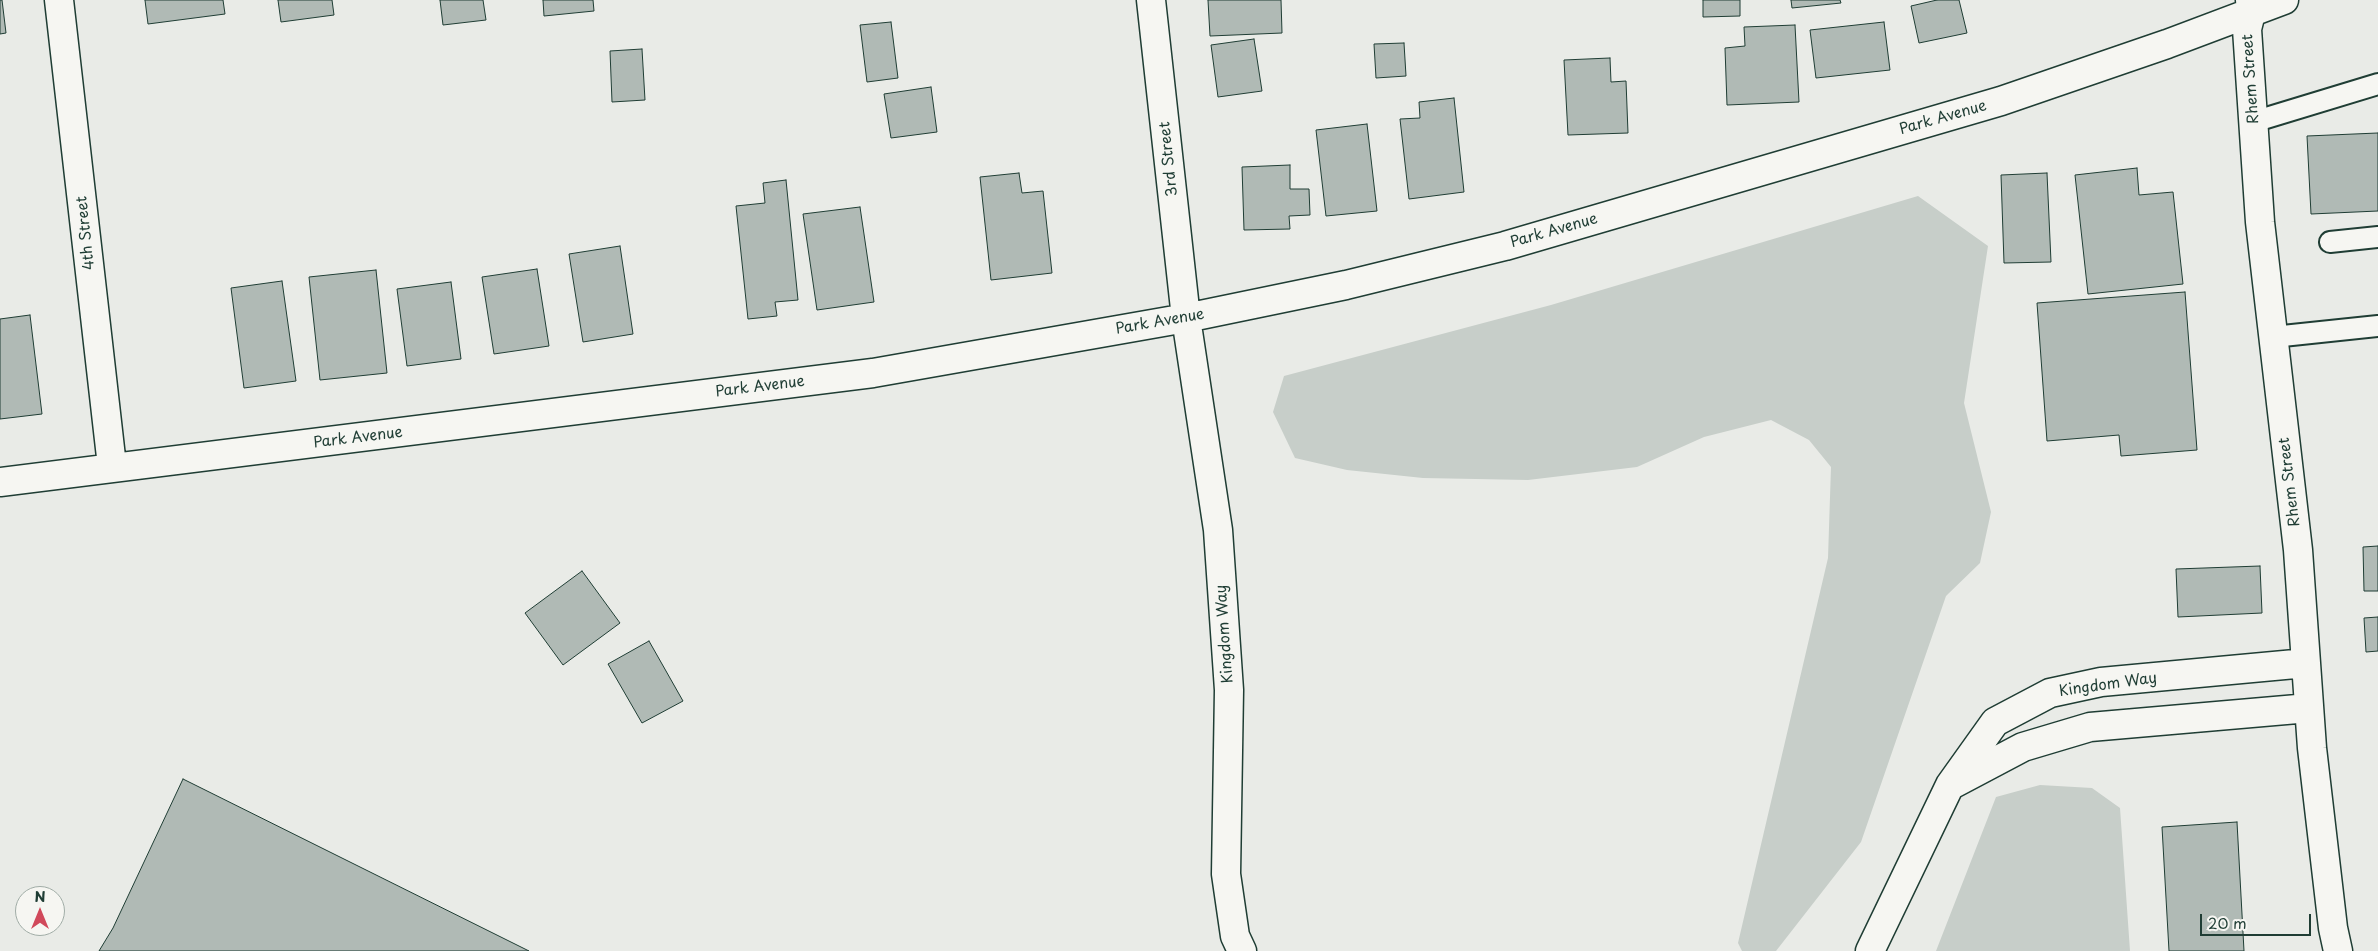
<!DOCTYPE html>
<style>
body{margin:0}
#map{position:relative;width:2378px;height:951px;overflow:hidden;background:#e9ebe7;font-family:"Playpen Sans",sans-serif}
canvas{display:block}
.north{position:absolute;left:15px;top:886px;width:50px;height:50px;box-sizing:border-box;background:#f6f6f2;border:1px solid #a0aca6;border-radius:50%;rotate:0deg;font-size:14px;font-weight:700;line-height:20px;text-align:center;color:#1f3d34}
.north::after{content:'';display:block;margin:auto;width:18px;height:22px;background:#d1495b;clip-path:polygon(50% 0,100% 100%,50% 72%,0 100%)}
.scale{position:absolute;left:2200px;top:914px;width:111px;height:22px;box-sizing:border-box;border:2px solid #1f3d34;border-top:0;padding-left:6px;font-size:15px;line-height:18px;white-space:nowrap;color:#1f3d34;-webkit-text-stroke:4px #f6f6f2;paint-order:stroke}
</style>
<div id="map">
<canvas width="2378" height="951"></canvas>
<div class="north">N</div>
<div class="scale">20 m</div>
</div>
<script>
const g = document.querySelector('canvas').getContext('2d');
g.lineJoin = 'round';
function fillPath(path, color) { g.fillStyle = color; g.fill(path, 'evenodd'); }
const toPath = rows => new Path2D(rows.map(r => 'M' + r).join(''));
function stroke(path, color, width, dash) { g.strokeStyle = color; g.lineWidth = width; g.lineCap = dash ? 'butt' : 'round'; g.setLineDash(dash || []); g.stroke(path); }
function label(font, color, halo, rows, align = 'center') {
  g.font = font + ' "Playpen Sans",sans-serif'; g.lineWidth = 4.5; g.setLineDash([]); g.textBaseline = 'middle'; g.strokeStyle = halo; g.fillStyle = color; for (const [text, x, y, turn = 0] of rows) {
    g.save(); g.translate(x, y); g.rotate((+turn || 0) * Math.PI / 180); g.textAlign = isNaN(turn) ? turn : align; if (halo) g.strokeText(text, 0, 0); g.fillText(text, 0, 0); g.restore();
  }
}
fillPath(toPath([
 [1918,196,1988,246,1964,403,1991,512,1980,563,1946,596,1861,842,1776,951,1742,951,1738,943,1828,558,1831,467,1809,440,1771,420,1704,437,1637,467,1528,480,1423,478,1347,470,1295,458,1273,412,1284,376,1551,305],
 [2040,785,2092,788,2120,808,2130,951,1936,951,1996,797]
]), '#c7cec9');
const building = toPath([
 [0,0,2,0,6,33,0,34,0,0],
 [145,0,223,0,225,14,148,24,145,0],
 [278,0,332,0,334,15,281,22,278,0],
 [440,0,483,0,486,20,443,25,440,0],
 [543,0,593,0,594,11,544,16,543,0],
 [1208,0,1281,0,1282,33,1210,36,1208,0],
 [1703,0,1740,0,1740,16,1703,17,1703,0],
 [1791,0,1840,0,1841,3,1792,8,1791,0],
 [1937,0,1959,0,1967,33,1919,43,1911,6,1937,0],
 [891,22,898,78,867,82,860,25,891,22],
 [1884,22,1890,70,1816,78,1810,30,1884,22],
 [1795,25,1799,102,1727,105,1725,48,1745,46,1744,27,1795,25],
 [1254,39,1262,91,1218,97,1211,45,1254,39],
 [1404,43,1406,76,1376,78,1374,44,1404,43],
 [642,49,645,100,612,102,610,51,642,49],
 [1610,58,1611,82,1626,81,1628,133,1568,135,1564,60,1610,58],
 [931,87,937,132,891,138,884,94,931,87],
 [1454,98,1464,192,1409,199,1400,119,1420,118,1419,102,1454,98],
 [1367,124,1377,211,1326,216,1316,130,1367,124],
 [2378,133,2378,211,2311,214,2307,136,2378,133],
 [1290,165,1290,189,1309,189,1310,215,1289,216,1290,229,1244,230,1242,167,1290,165],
 [2137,168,2139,195,2173,192,2183,284,2088,294,2075,175,2137,168],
 [1019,173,1022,193,1043,191,1052,273,991,280,980,177,1019,173],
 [2047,173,2051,262,2004,263,2001,175,2047,173],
 [786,180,798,300,775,302,777,316,748,319,736,206,765,203,763,183,786,180],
 [860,207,874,302,817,310,803,214,860,207],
 [620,246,633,334,583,342,569,254,620,246],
 [537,269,549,346,494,354,482,277,537,269],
 [376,270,387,373,320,380,309,277,376,270],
 [282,281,296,381,244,388,231,288,282,281],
 [451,282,461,359,407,366,397,289,451,282],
 [2185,292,2197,450,2121,456,2119,435,2047,441,2037,303,2185,292],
 [30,315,42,414,0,419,0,319,30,315],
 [2378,546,2378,591,2364,591,2363,547,2378,546],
 [2260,566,2262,613,2178,617,2176,569,2260,566],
 [582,571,620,623,563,665,525,613,582,571],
 [2378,617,2378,651,2366,652,2364,618,2378,617],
 [649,641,683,701,642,723,608,664,649,641],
 [183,779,529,951,99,951,113,928,183,779],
 [2237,822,2244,951,2169,951,2162,827,2237,822]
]);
fillPath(building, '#b0bab5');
stroke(building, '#1f3d34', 1);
const service = toPath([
 [2253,122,2378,84],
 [2330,242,2378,237],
 [2273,337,2378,326]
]);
const minor = toPath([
 [59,0,112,466],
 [1151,0,1186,318,1218,530,1229,690,1226,874,1235,936,1242,951],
 [2250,0,2251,13,2247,29,2260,222,2298,550,2312,748,2333,928,2338,951],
 [0,482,873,373,1186,318,1346,285,1505,246,2001,101,2167,44,2284,0],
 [1953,784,2023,747,2090,727,2309,708],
 [1870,951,1950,785,1995,722,2050,693,2101,682,2306,663]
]);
stroke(service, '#1f3d34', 24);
stroke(minor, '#1f3d34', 31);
stroke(service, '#f6f6f2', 20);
stroke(minor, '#f6f6f2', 28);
label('15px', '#1f3d34', '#f6f6f2', [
 ["Rhem Street",2251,79,-94],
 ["Park Avenue",1943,118,-16],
 ["3rd Street",1169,159,-96],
 ["Park Avenue",1554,231,-16],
 ["4th Street",86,233,-96],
 ["Park Avenue",1160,322,-10],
 ["Park Avenue",760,387,-7],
 ["Park Avenue",358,438,-7],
 ["Rhem Street",2290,482,-97],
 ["Kingdom Way",1225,634,-94],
 ["Kingdom Way",2108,685,-8]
]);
</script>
